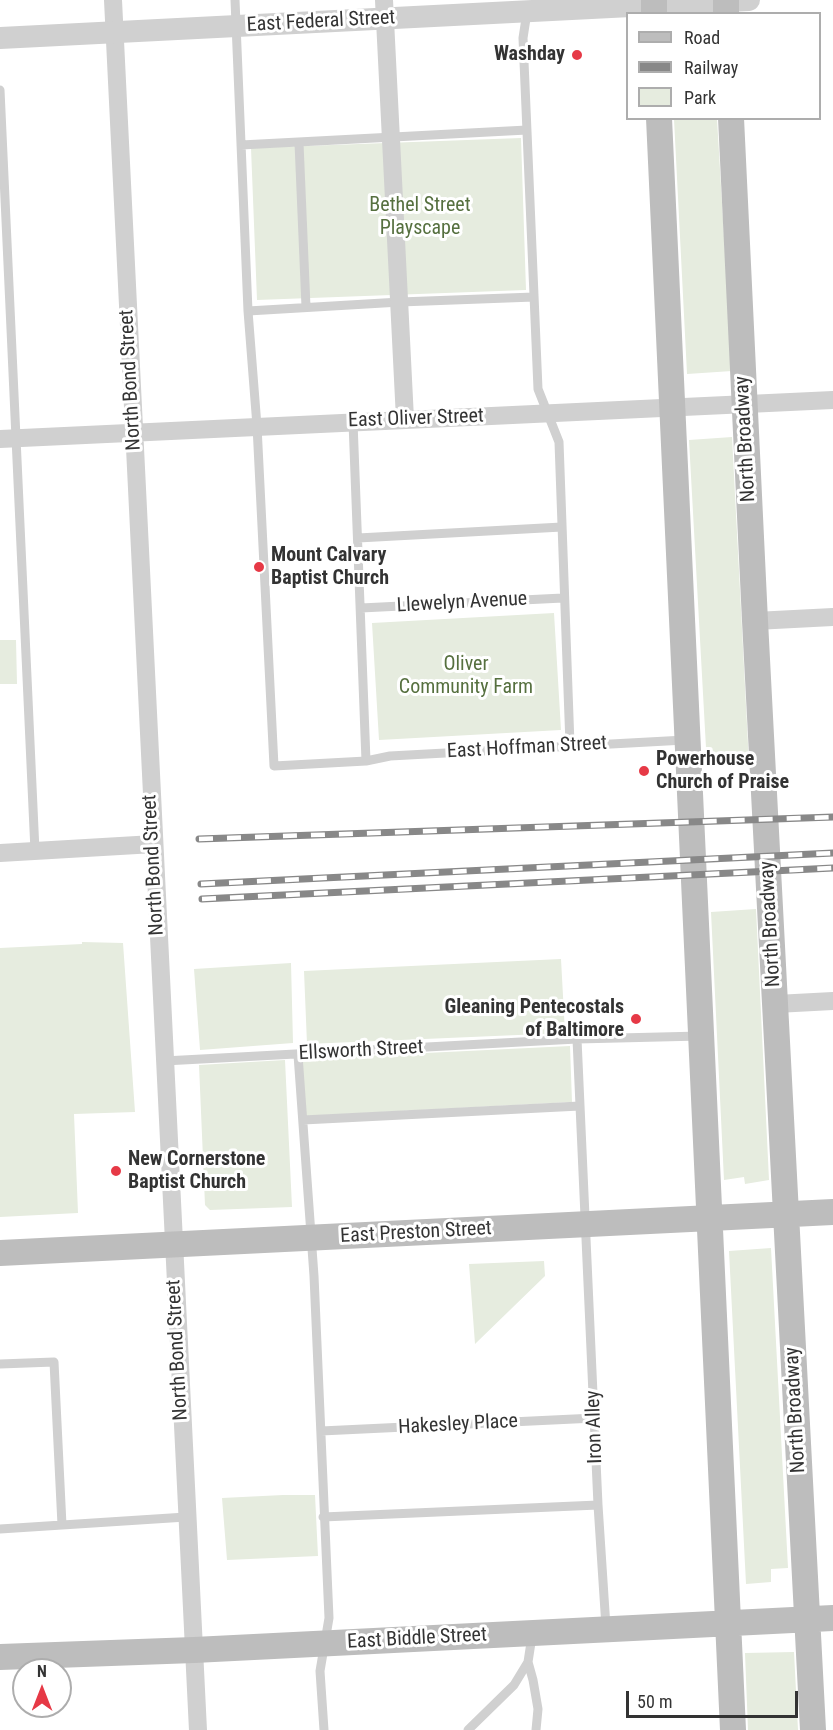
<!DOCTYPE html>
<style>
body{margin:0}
#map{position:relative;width:833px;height:1730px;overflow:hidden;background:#fff;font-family:"Roboto Condensed",sans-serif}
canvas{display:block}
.legend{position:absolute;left:626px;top:12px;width:195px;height:108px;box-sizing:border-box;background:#fff;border:2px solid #adadad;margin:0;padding:8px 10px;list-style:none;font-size:18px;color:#333}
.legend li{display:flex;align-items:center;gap:12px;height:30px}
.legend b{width:30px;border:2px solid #adadad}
.north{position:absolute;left:12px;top:1658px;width:60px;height:60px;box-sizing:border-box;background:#fff;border:2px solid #adadad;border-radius:50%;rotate:0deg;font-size:16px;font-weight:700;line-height:24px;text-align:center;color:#333}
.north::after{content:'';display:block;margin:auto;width:21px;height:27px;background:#e63946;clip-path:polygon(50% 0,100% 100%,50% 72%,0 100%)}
.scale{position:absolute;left:626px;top:1691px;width:172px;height:27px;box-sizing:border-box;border:3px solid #333;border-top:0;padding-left:8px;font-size:18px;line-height:21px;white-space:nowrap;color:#333;-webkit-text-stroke:4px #fff;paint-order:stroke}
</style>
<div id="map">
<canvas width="833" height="1730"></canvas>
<ul class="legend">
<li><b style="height:8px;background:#bdbdbd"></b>Road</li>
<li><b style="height:8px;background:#888"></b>Railway</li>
<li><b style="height:16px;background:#e6ecdf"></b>Park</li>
</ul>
<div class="north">N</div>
<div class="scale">50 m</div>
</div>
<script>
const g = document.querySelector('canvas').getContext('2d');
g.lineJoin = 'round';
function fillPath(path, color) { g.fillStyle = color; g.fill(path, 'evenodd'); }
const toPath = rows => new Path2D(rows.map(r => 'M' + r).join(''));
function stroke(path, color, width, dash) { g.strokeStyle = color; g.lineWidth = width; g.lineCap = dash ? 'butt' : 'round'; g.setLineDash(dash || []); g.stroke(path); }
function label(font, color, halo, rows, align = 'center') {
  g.font = font + ' "Roboto Condensed",sans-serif'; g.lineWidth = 6; g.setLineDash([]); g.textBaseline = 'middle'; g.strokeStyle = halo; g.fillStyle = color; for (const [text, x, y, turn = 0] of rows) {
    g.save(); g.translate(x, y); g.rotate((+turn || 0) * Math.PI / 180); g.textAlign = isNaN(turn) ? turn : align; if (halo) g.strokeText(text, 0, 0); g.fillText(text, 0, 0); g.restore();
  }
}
fillPath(toPath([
 [674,119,717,119,732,371,687,374],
 [521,138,526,290,257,300,251,148],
 [732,437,749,763,707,766,689,440],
 [554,613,561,730,379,740,372,623],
 [0,640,16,640,17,684,0,684],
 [756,909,769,1180,745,1184,744,1177,724,1180,711,912],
 [82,942,123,943,135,1112,74,1114,78,1213,0,1217,0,948,82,944],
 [561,959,565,1033,307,1044,304,971],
 [291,963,293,1043,200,1050,194,969],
 [570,1046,572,1102,305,1116,302,1059],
 [285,1060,292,1207,210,1210,205,1205,199,1065],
 [771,1248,788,1568,771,1569,771,1582,746,1584,729,1251],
 [544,1261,545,1276,475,1344,469,1264],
 [283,1495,315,1495,318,1556,227,1560,222,1498],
 [794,1652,798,1730,748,1730,745,1653]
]), '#e6ecdf');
stroke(toPath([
 [235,0,248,311,257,426,274,766,366,761,390,756,685,740],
 [527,12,523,38,538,389,559,442,570,745],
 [0,90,35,851],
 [299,143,306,307],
 [241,145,527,130],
 [248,311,400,302,534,297],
 [353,422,366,761],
 [358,538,562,527],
 [361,608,563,598],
 [577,1039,598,1505,606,1627],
 [298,1055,314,1276,329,1618,320,1671,324,1730],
 [164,1061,577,1039,701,1036],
 [303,1120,580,1106],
 [0,1364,54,1362,62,1525],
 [321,1431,595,1418],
 [323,1517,598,1505],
 [0,1529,186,1517],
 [528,1662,533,1680,538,1709,536,1730],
 [468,1730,514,1685,528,1662,532,1636]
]), '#d0d0d0', 9);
stroke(toPath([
 [113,0,198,1730],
 [384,0,405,419],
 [0,439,833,400],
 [755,621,833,617],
 [0,853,154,844],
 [776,1004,833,1001]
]), '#d0d0d0', 18);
stroke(toPath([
 [0,38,749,0]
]), '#d0d0d0', 22);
stroke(toPath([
 [654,0,654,14],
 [726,0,726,14],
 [659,118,733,1730],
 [731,118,755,621,813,1730],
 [0,1253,833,1212],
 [0,1657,194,1650,833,1618]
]), '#bdbdbd', 26);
const rail = toPath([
 [199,839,833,817],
 [201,884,833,853],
 [202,899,833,868]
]);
stroke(rail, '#888', 7);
stroke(rail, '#fff', 4.5, [14]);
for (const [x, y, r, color] of [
 [577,55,6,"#e63946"],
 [259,567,6,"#e63946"],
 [644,771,6,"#e63946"],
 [636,1019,6,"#e63946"],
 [116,1171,6,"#e63946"]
]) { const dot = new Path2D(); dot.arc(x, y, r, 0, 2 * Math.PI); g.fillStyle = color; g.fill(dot); stroke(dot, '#fff', 2); }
label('20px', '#333', '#fff', [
 ["East Federal Street",321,22,-3],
 ["North Bond Street",131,380,-93],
 ["East Oliver Street",416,419,-2],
 ["North Broadway",746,439,-93],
 ["Llewelyn Avenue",462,603,-3],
 ["East Hoffman Street",527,748,-3],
 ["North Bond Street",154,865,-93],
 ["North Broadway",771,924,-93],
 ["Ellsworth Street",361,1051,-3],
 ["East Preston Street",416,1233,-3],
 ["North Bond Street",178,1350,-93],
 ["North Broadway",796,1410,-93],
 ["Hakesley Place",458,1425,-3],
 ["Iron Alley",595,1427,-92],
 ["East Biddle Street",417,1639,-3]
]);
label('bold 20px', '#333', '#fff', [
 ["Washday",565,55,"right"],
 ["Mount Calvary",271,556],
 ["Baptist Church",271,579],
 ["Powerhouse",656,760],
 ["Church of Praise",656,783],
 ["Gleaning Pentecostals",624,1008,"right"],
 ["of Baltimore",624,1031,"right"],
 ["New Cornerstone",128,1160],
 ["Baptist Church",128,1183]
], 'left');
label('20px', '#56703f', '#fff', [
 ["Bethel Street",420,206],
 ["Playscape",420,229],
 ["Oliver",466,665],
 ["Community Farm",466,688]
]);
</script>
